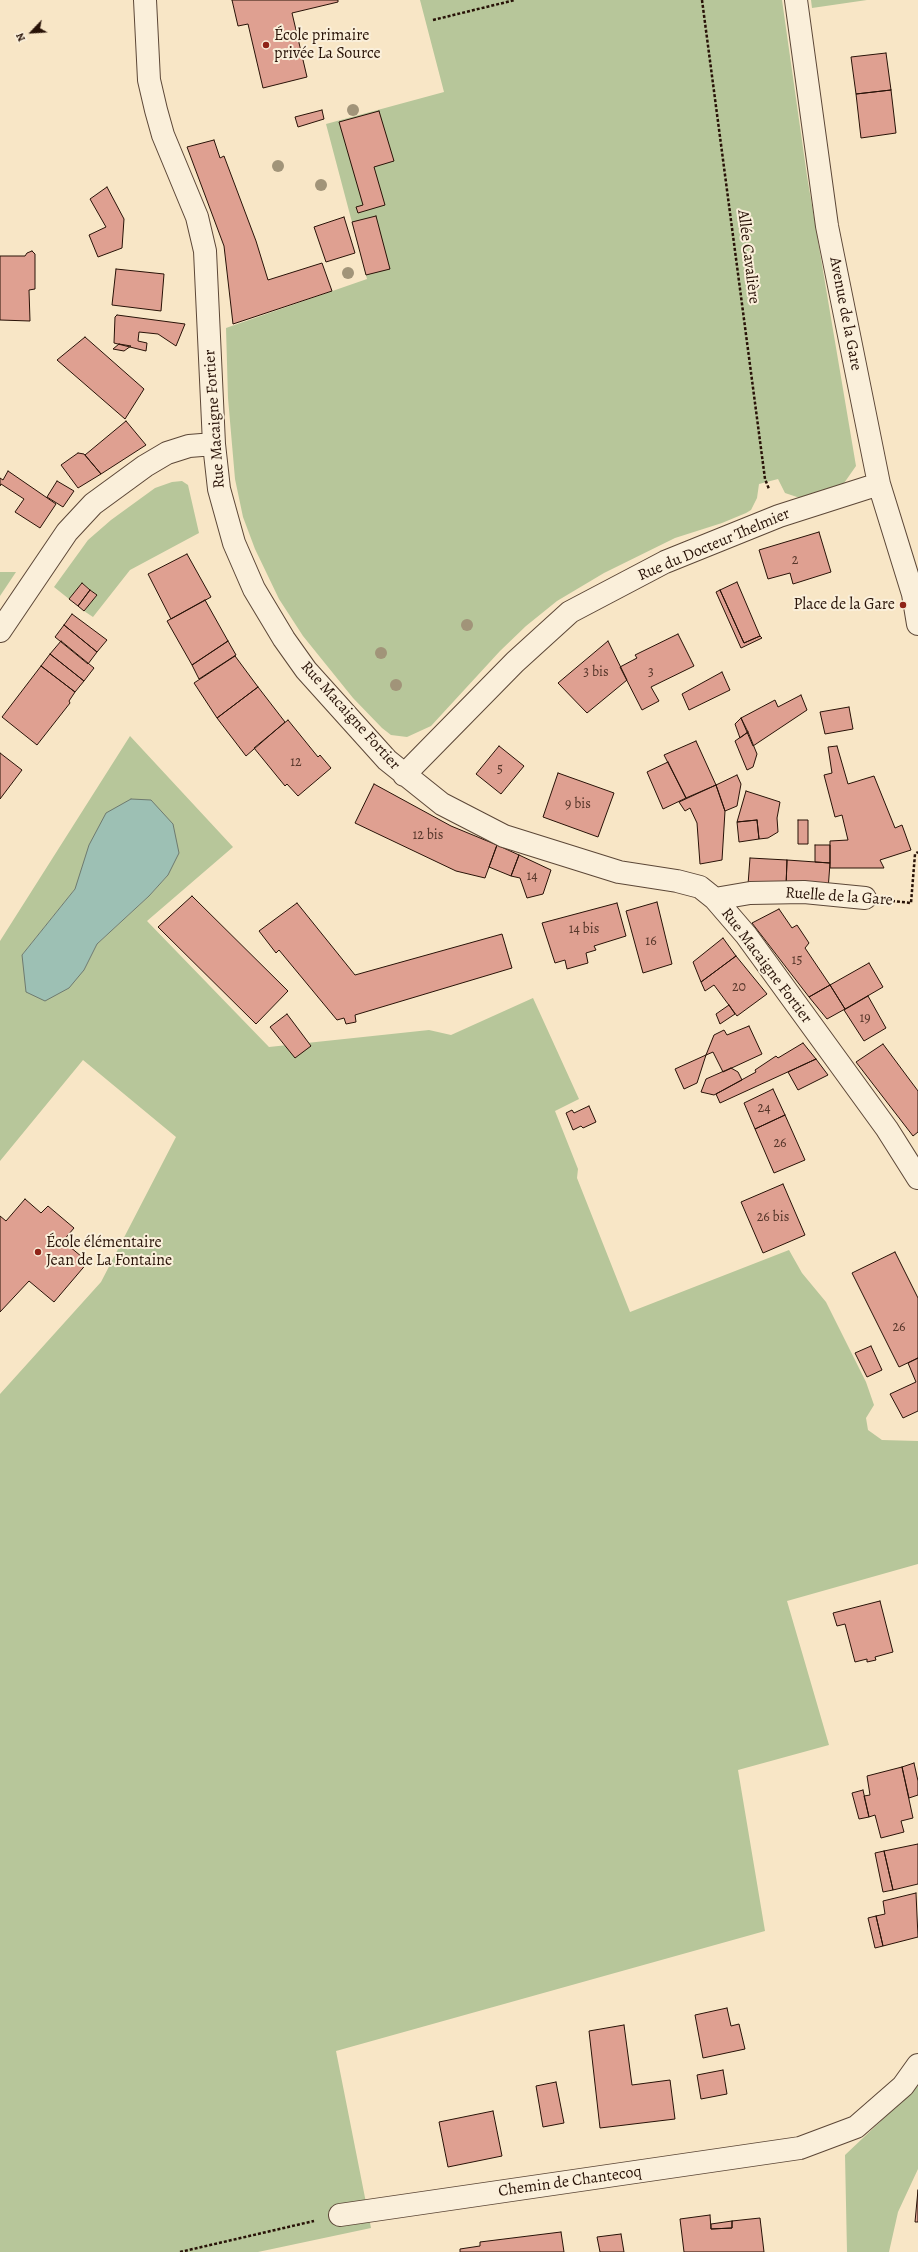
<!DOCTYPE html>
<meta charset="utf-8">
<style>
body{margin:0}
#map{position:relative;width:918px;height:2252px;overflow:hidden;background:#f8e6c6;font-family:Alegreya,serif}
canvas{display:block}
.north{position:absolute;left:12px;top:12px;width:40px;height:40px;-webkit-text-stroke:3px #faefda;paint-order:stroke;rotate:245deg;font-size:11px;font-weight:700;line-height:16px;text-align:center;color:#281207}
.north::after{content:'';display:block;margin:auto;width:14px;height:18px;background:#281207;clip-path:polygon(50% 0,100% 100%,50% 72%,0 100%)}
</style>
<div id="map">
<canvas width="918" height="2252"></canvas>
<div class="north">N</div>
</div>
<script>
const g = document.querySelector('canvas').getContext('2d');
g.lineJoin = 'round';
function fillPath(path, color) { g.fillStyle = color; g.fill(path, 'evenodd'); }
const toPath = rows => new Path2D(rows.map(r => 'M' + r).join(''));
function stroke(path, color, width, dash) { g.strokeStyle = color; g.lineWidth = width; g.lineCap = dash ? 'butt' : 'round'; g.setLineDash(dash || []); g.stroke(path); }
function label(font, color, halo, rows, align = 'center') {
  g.font = font + ' Alegreya,serif'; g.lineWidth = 4; g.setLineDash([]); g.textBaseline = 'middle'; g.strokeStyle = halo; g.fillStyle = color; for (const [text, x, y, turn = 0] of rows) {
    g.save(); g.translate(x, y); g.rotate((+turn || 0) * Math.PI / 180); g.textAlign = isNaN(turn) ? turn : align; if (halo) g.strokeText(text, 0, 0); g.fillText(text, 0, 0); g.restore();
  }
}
fillPath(toPath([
 [420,0,782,0,807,176,856,466,842,486,803,499,785,493,778,479,759,484,757,498,751,510,746,513,722,523,675,538,604,573,557,601,526,626,500,651,431,726,407,737,391,735,382,728,353,698,303,636,279,599,255,549,243,517,235,479,228,398,226,328,367,279,326,124,444,92],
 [811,0,867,0,812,8],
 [182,481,188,485,199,533,130,570,93,617,84,611,97,595,82,583,69,599,54,587,88,540,111,520,155,488,172,482],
 [0,572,16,572,0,596],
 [130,736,233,847,147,921,269,1047,429,1030,451,1035,533,998,579,1099,555,1111,578,1169,577,1178,630,1312,789,1250,802,1273,826,1302,866,1382,874,1405,866,1418,868,1430,882,1440,918,1441,918,1564,787,1601,829,1745,738,1770,765,1931,336,2051,371,2228,258,2252,0,2252,0,1394,101,1282,176,1137,83,1060,0,1161,0,941],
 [168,875,149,896,97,944,84,970,22,955,75,889],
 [918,2086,918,2169,898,2212,889,2252,847,2252,845,2155]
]), '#b7c69a');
const water = toPath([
 [131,799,151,800,173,824,179,853,168,875,149,896,97,944,84,970,69,988,45,1001,26,992,22,955,75,889,89,845,106,813,131,799]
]);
fillPath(water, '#9dc0b4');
stroke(water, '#6e7a6f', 1);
const building = toPath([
 [232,0,338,0,338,2,292,13,307,77,263,88,248,24,238,26,232,0],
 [886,53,891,90,856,94,851,57,886,53],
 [891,90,896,133,861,138,856,94,891,90],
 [322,110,324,119,298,127,295,117,322,110],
 [379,111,394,161,374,167,385,205,358,213,356,207,363,205,339,122,379,111],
 [214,140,220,158,224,156,256,241,268,280,322,263,332,291,233,324,224,246,187,147,214,140],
 [107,187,124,219,122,248,98,257,89,235,106,227,90,199,107,187],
 [376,216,390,269,366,275,352,222,376,216],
 [344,217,355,253,326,262,314,227,344,217],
 [32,251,35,254,35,289,29,290,30,321,0,320,0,256,25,256,27,253,32,251],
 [116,269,164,274,161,311,112,305,116,269],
 [117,315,185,324,176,346,158,334,139,332,138,341,147,343,146,351,114,343,115,317,117,315],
 [85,337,144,389,125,419,57,360,85,337],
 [119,344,131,346,124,351,113,349,119,344],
 [126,421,146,445,101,474,85,455,126,421],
 [78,453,84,454,101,474,78,488,61,465,78,453],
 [8,471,56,504,40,528,15,512,24,499,1,484,0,486,0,478,3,480,8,471],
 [57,481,74,491,63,507,47,497,57,481],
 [819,532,831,572,793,584,790,573,768,579,759,550,819,532],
 [187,554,211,597,171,619,148,574,187,554],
 [737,582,760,636,744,643,720,590,737,582],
 [82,583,90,590,78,606,69,599,82,583],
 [90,590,97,595,84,611,78,606,90,590],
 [720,590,744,643,760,636,762,638,741,648,716,592,720,590],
 [205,600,228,641,192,665,167,621,205,600],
 [72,614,107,640,97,652,64,625,72,614],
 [64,625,97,652,88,664,55,637,64,625],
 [678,634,694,666,651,687,659,701,642,710,620,667,637,658,635,655,678,634],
 [61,641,94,668,84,681,50,654,61,641],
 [228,641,236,655,199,679,192,665,228,641],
 [608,641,627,680,587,713,558,683,608,641],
 [50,654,84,681,75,692,41,666,50,654],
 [235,656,258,687,217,718,194,683,235,656],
 [41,666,75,692,69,701,70,703,37,745,2,717,41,666],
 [722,672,730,690,689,710,682,694,722,672],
 [258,687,285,722,246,756,217,718,258,687],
 [801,695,807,710,753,746,741,718,775,700,778,707,801,695],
 [849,707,853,729,825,734,820,712,849,707],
 [741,718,748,732,740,738,735,724,741,718],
 [288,720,318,757,320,755,331,768,298,796,287,784,285,786,254,748,288,720],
 [748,732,757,754,753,767,747,770,735,741,748,732],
 [696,741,716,785,686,798,664,755,696,741],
 [499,746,524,766,501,794,476,774,499,746],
 [837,746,848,784,874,776,895,828,902,825,911,850,880,860,884,868,830,868,830,841,848,840,842,815,835,817,824,775,832,773,828,747,837,746],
 [0,753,22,770,0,799,0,753],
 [668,762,686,798,663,809,647,772,668,762],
 [558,773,614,793,598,837,543,817,558,773],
 [737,775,741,784,737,806,725,811,716,785,737,775],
 [374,784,451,826,497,845,485,878,456,871,355,823,374,784],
 [716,785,725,811,722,860,700,864,697,823,690,808,685,811,679,802,716,785],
 [746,791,780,802,777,818,778,832,768,838,759,839,757,820,737,822,746,791],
 [757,820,759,839,739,842,737,822,757,820],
 [798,820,808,820,808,844,798,844,798,820],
 [497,845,519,855,511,876,489,867,497,845],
 [815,845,830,845,830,863,815,862,815,845],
 [519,855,551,870,543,894,527,898,520,878,511,876,519,855],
 [750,858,787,860,786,887,748,885,750,858],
 [787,860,830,863,828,890,786,887,787,860],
 [192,896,288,991,256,1024,158,927,192,896],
 [657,902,672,964,643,973,626,911,657,902],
 [297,903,355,975,502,934,512,968,355,1015,356,1022,346,1024,344,1018,337,1020,279,950,276,953,259,931,297,903],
 [617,903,626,936,594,946,596,950,586,953,588,963,567,969,565,960,555,963,542,923,617,903],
 [779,909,792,928,797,925,809,943,805,948,830,985,809,997,752,923,779,909],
 [723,938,736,956,701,982,693,962,723,938],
 [736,956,767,994,737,1016,714,985,705,991,701,982,736,956],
 [869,963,883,987,845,1009,830,985,869,963],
 [830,985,845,1009,827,1019,809,997,830,985],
 [868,996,886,1028,864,1041,844,1010,868,996],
 [729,1005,735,1014,720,1024,716,1014,729,1005],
 [287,1014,311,1046,295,1058,270,1027,287,1014],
 [749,1026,762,1054,723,1072,713,1052,706,1055,714,1035,724,1030,727,1035,749,1026],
 [803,1043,816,1059,720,1103,716,1094,756,1072,755,1070,776,1056,778,1058,803,1043],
 [883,1044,918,1091,918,1132,913,1136,856,1062,883,1044],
 [706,1055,697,1083,684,1089,675,1069,706,1055],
 [816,1059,828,1075,798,1090,788,1072,816,1059],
 [731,1068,738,1072,742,1080,714,1095,701,1092,706,1079,731,1068],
 [773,1089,785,1115,755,1129,744,1103,773,1089],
 [589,1106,596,1122,583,1128,581,1126,573,1130,566,1113,572,1110,574,1113,589,1106],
 [785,1115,805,1160,774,1173,755,1129,785,1115],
 [783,1184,805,1235,763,1253,741,1202,783,1184],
 [25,1199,41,1213,48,1206,74,1228,63,1241,88,1262,54,1302,29,1281,0,1312,0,1216,6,1221,25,1199],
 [895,1252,918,1298,918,1358,899,1367,852,1273,895,1252],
 [871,1346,882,1370,867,1377,855,1353,871,1346],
 [918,1358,918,1411,903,1418,890,1394,916,1382,908,1363,918,1358],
 [880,1601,893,1652,875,1657,876,1660,867,1662,867,1659,855,1662,845,1624,837,1626,833,1613,880,1601],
 [914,1763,918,1781,918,1795,909,1798,902,1767,914,1763],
 [902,1767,913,1818,901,1821,904,1832,881,1838,875,1815,869,1817,864,1796,870,1795,867,1776,902,1767],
 [863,1790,869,1817,859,1819,852,1793,863,1790],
 [918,1844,918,1884,893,1890,884,1851,918,1844],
 [884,1851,893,1890,883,1892,875,1853,884,1851],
 [916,1893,918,1937,883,1946,876,1916,885,1914,883,1901,916,1893],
 [876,1916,883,1946,875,1948,868,1918,876,1916],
 [727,2008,731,2026,739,2024,745,2049,703,2058,695,2015,727,2008],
 [624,2025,632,2085,670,2080,675,2119,600,2128,589,2031,624,2025],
 [723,2070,727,2094,701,2099,697,2075,723,2070],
 [556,2082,564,2123,543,2127,536,2086,556,2082],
 [493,2111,502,2156,448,2167,439,2122,493,2111],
 [918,2190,918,2222,915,2222,918,2190],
 [710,2215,711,2229,732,2228,732,2221,760,2218,764,2252,684,2252,680,2219,710,2215],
 [732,2221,732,2228,711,2229,711,2224,732,2221],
 [561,2232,564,2252,460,2252,460,2249,480,2246,480,2242,561,2232],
 [621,2234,624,2252,600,2252,597,2237,621,2234]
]);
fillPath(building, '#dfa091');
stroke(building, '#281207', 1);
const street = toPath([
 [145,0,149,80,156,110,163,135,197,217,205,251,214,444,219,489,234,543,254,589,284,639,306,670,387,760,442,804,504,836,619,872,677,881,700,887,715,899,746,935,887,1129,918,1178],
 [796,0,827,226,879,484,913,594,918,624],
 [0,631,67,532,93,504,145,466,167,453,189,446,214,444],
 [404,775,515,662,570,612,665,562,779,516,879,484],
 [715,899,750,893,804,892,865,898],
 [340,2215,800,2148,856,2127,903,2086,918,2065]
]);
stroke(street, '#5c4737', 24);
stroke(toPath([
 [702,0,765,479,769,489],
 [433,20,515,0],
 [892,901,911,903,915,854,918,852],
 [180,2252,314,2221]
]), '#281207', 2.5, [3, 2]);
stroke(street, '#faefda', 22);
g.fillStyle = '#a19479';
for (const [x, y] of [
 [353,110],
 [278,166],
 [321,185],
 [348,273],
 [467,625],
 [381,653],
 [396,685]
]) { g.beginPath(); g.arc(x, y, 6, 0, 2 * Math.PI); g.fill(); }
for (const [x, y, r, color] of [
 [266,45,4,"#8f2418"],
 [903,605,4,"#8f2418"],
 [38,1252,4,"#8f2418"]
]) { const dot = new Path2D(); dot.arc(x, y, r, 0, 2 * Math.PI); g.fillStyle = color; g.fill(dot); stroke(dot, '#faefda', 1.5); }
label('14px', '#56362a', null, [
 ["2",795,561],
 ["3 bis",596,673],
 ["3",651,673],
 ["12",296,763],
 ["5",500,770],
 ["9 bis",578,805],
 ["12 bis",428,836],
 ["14",532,877],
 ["14 bis",584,930],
 ["16",651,942],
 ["15",797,961],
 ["20",739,988],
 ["19",865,1019],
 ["24",764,1109],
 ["26",780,1144],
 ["26 bis",773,1218],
 ["26",899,1328]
]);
label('16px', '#281207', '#faefda', [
 ["École primaire",274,36],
 ["privée La Source",274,54],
 ["Place de la Gare",895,605,"right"],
 ["École élémentaire",46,1243],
 ["Jean de La Fontaine",46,1261]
], 'left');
label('16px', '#281207', '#faefda', [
 ["Allée Cavalière",748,257,83],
 ["Avenue de la Gare",845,314,79],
 ["Rue Macaigne Fortier",215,419,-94],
 ["Rue du Docteur Thelmier",714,545,-23],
 ["Rue Macaigne Fortier",350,716,48],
 ["Ruelle de la Gare",839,897,4],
 ["Rue Macaigne Fortier",766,966,53],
 ["Chemin de Chantecoq",570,2182,-8]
]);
</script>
